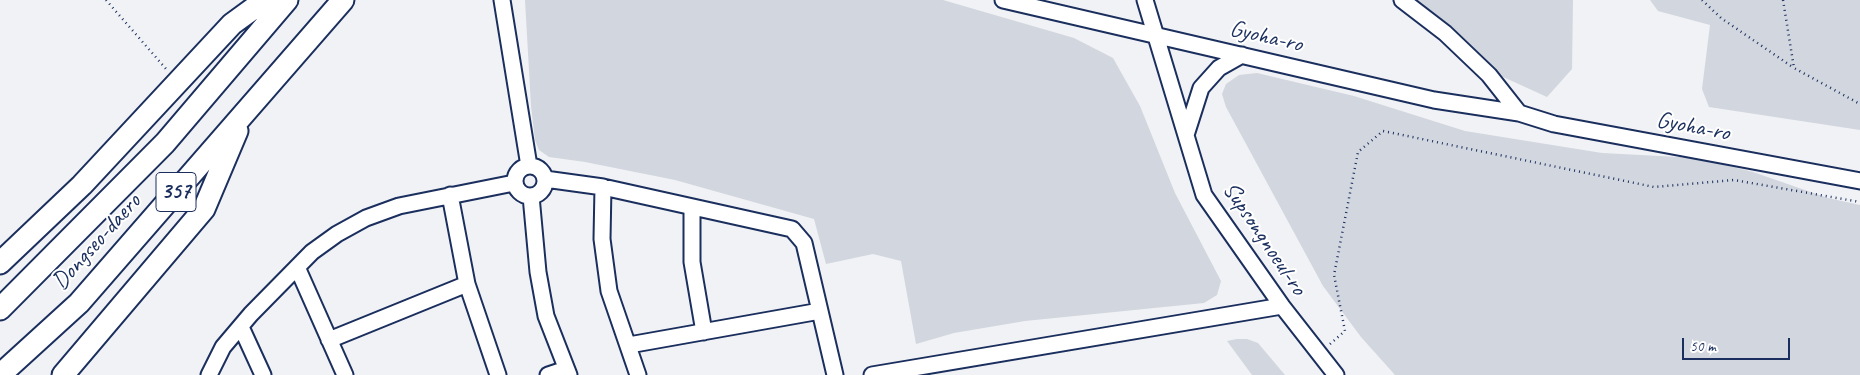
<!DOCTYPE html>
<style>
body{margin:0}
#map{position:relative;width:1860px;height:375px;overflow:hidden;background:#f1f2f5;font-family:Caveat,sans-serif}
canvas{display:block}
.scale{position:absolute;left:1682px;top:338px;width:108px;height:22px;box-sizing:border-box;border:2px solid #1b2f5e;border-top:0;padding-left:6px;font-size:15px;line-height:18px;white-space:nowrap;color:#1b2f5e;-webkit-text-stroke:4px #fff;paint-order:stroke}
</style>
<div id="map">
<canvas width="1860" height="375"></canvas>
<div class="scale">50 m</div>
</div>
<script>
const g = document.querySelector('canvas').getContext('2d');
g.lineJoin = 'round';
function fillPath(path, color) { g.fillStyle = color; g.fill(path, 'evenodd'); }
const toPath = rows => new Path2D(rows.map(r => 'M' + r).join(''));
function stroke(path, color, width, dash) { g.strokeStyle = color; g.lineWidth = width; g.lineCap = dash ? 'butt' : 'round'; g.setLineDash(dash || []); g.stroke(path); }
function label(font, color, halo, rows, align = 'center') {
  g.font = font + ' Caveat,sans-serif'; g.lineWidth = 4; g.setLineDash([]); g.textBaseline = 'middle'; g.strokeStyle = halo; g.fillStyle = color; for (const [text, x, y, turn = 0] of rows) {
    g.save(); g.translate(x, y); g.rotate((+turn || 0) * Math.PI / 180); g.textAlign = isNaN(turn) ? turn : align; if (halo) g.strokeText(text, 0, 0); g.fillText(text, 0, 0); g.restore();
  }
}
fillPath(toPath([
 [525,0,943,0,1074,38,1113,58,1140,106,1175,193,1221,281,1217,295,1204,303,1025,321,954,333,916,344,901,261,873,254,826,264,814,219,675,180,585,162,549,157,539,150,535,140,531,106],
 [1403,0,1573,0,1572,69,1547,97,1501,76],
 [1650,0,1860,0,1860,130,1709,107,1702,89,1710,25,1658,11],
 [1257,73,1354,96,1465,131,1602,153,1698,158,1753,172,1828,198,1860,205,1860,375,1395,375,1361,337,1323,286,1226,107,1222,94,1226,84,1239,75],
 [1237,339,1247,339,1258,343,1285,375,1252,375,1227,341]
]), '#d2d6df');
const minor = toPath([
 [502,0,529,166],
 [1003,0,1434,100,1519,113,1554,124,1860,181],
 [1145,0,1204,195,1282,306,1336,375],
 [1402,0,1445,33,1489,75,1519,113],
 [1186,135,1201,88,1219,68,1242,55],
 '515 181a15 15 0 1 1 30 0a15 15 0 1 1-30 0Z',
 [545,179,603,187,792,229,804,243,835,375],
 [603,187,602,239,609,291,638,375],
 [450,195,467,284,498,375],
 [531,196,538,272,546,316,569,375],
 [692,208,692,262,704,332],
 [297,267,345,375],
 [241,327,263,375],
 [329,340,467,284],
 [629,345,820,311],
 [209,375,223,347,251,314,312,252,337,234,366,218,399,206,514,183],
 [548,375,566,369],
 [872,375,1282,306]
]);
const highway = toPath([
 [0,263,82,185,232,24,265,0],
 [0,309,165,143,287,0],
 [0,375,79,303,343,0],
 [63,375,204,209,237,131]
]);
stroke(minor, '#1b2f5e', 19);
stroke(highway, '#1b2f5e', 25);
stroke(toPath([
 [106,0,167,70],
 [1702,0,1721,18,1794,68],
 [1783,0,1794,68,1860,104],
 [1330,344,1345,331,1334,275,1358,152,1383,131,1654,187,1734,180,1860,202]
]), '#1b2f5e', 2.5, [1, 4]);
stroke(minor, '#fff', 15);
stroke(highway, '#fff', 21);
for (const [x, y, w] of [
 [176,192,40]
]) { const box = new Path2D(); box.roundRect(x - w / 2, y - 19.5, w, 39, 4); g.fillStyle = '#fff'; g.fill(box); stroke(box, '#1b2f5e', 1); }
label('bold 22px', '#1b2f5e', null, [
 ["357",176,192]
]);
label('24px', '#1b2f5e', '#fff', [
 ["Gyoha-ro",1266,37,13],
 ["Gyoha-ro",1693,127,11],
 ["Supsongnoeul-ro",1264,239,56],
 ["Dongseo-daero",97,242,-48]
]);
</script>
